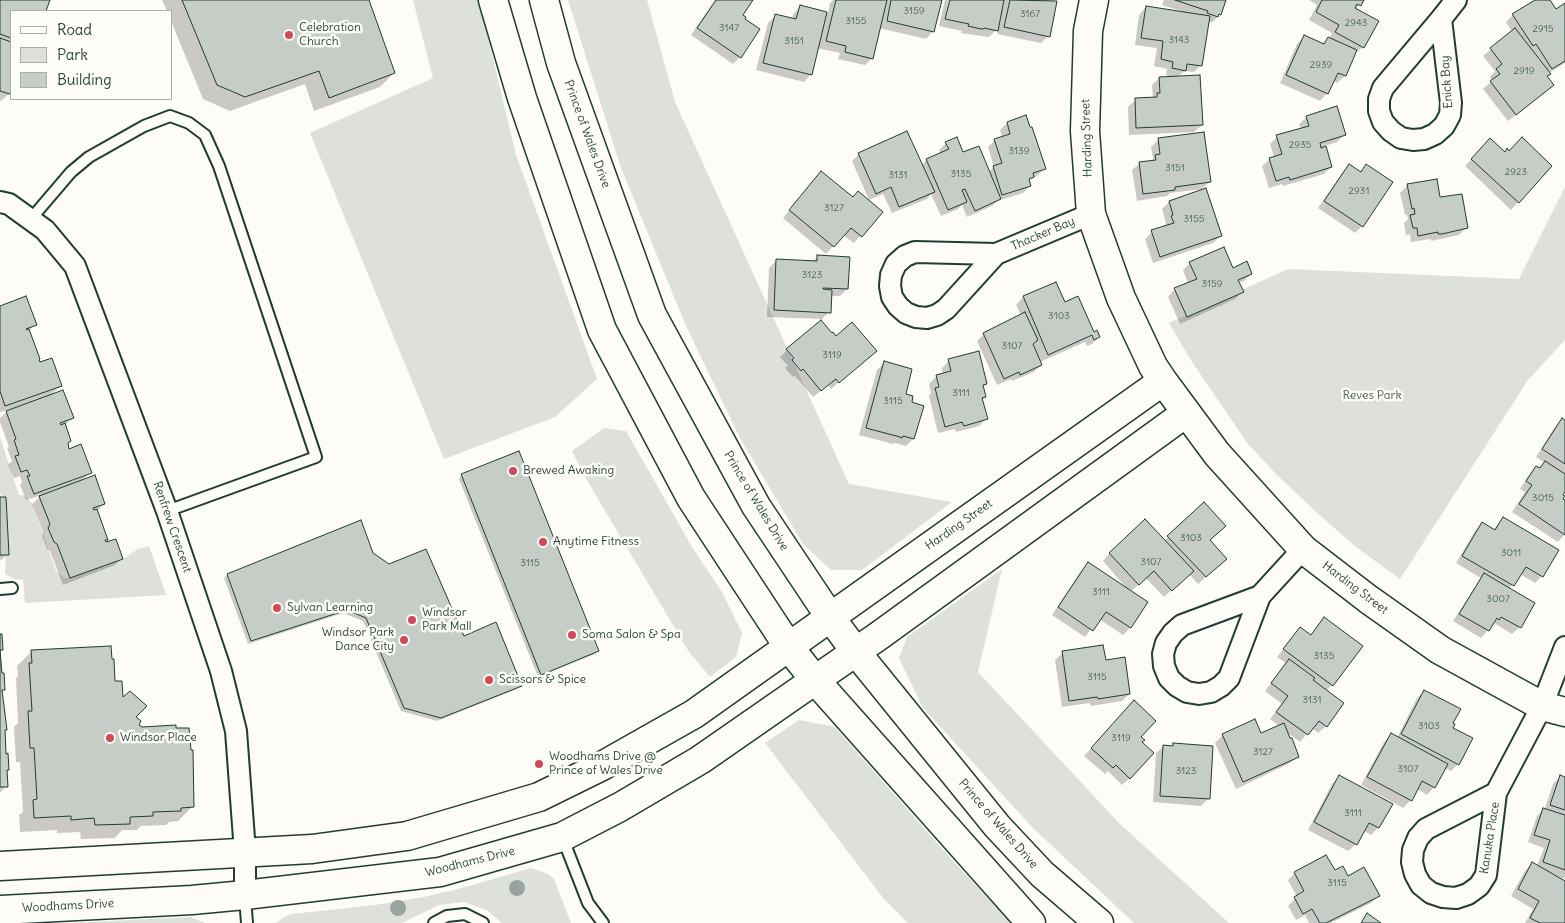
<!DOCTYPE html>
<style>
body{margin:0}
#map{position:relative;width:1565px;height:923px;overflow:hidden;background:#fdfcf7;font-family:Delius,sans-serif}
canvas{display:block}
.legend{position:absolute;left:10px;top:10px;width:162px;height:90px;box-sizing:border-box;background:#fdfcf7;border:1px solid #a4b0a9;margin:0;padding:6px 9px;list-style:none;font-size:15px;color:#1f3d34}
.legend li{display:flex;align-items:center;gap:10px;height:25px}
.legend b{width:25px;border:1px solid #a4b0a9}
</style>
<div id="map">
<canvas width="1565" height="923"></canvas>
<ul class="legend">
<li><b style="height:6px;background:#fdfcf7"></b>Road</li>
<li><b style="height:14px;background:#dde0db"></b>Park</li>
<li><b style="height:14px;background:#c6cdc7"></b>Building</li>
</ul>
</div>
<script>
const g = document.querySelector('canvas').getContext('2d');
g.lineJoin = 'round';
function fillPath(path, color) { g.fillStyle = color; g.fill(path, 'evenodd'); }
const toPath = rows => new Path2D(rows.map(r => 'M' + r).join(''));
function stroke(path, color, width, dash) { g.strokeStyle = color; g.lineWidth = width; g.lineCap = dash ? 'butt' : 'round'; g.setLineDash(dash || []); g.stroke(path); }
function label(font, color, halo, rows, align = 'center') {
  g.font = font + ' Delius,sans-serif'; g.lineWidth = 5; g.setLineDash([]); g.textBaseline = 'middle'; g.strokeStyle = halo; g.fillStyle = color; for (const [text, x, y, turn = 0] of rows) {
    g.save(); g.translate(x, y); g.rotate((+turn || 0) * Math.PI / 180); g.textAlign = isNaN(turn) ? turn : align; if (halo) g.strokeText(text, 0, 0); g.fillText(text, 0, 0); g.restore();
  }
}
fillPath(toPath([
 [413,0,479,0,516,155,597,379,555,417,444,459,310,133,433,78],
 [568,0,647,0,675,102,849,484,952,502,862,570,831,570,803,544,740,438,686,326,621,168],
 [1565,187,1565,340,1528,380,1400,579,1356,547,1315,511,1276,474,1248,444,1192,362,1169,323,1288,269,1519,279],
 [604,428,626,431,692,547,722,592,742,633,736,657,710,677,689,652,585,477,572,451],
 [0,437,19,495,24,495,32,503,56,571,64,578,70,578,123,559,138,549,149,546,166,595,25,603,23,580,14,579,5,574,7,503,0,493],
 [1002,569,978,672,1120,824,1229,923,1134,923,1032,827,923,708,899,658,907,637],
 [799,720,835,727,944,851,1011,923,908,923,884,899,765,743],
 [531,868,548,874,554,879,571,923,502,923,487,910,464,902,439,905,402,923,276,923,284,917,292,914,375,905,424,897,462,888],
 [191,917,205,923,69,923]
]), '#dde0db');
fillPath(toPath([
 [0,0,48,0,44,11,11,11,11,87,9,94,1,101,0,100],
 [162,0,368,0,394,73,380,87,314,111,305,84,230,111,203,99,171,21,171,11,167,11],
 [715,0,752,0,742,15,740,57,733,64,691,35],
 [833,0,940,0,933,31,926,39,879,28,872,58,865,65,838,59,840,53,817,48,811,74,804,82,756,70,768,23,775,16,792,20,793,14,800,7,828,13,830,3],
 [945,0,1048,0,1056,1,1048,36,1041,43,997,34,998,28,989,37,961,33,962,31,939,26],
 [1164,0,1225,0,1220,14,1213,22,1208,23,1201,65,1194,72,1184,71,1178,77,1202,125,1194,132,1129,135,1128,107,1136,100,1153,99,1152,85,1159,78,1171,77,1166,75,1167,69,1154,66,1157,48,1135,45,1139,15,1146,7,1180,13,1181,11,1162,5],
 [1309,0,1363,0,1356,9,1363,47,1354,54,1345,76,1337,83,1333,81,1327,93,1320,101,1280,83,1297,44,1304,37,1322,44,1329,39,1332,33,1309,20,1317,5],
 [1537,0,1549,0,1556,11,1565,5,1565,63,1549,73,1546,77,1545,92,1508,121,1483,89,1492,81,1490,77,1495,71,1483,56,1512,32,1506,22,1513,15],
 [1307,117,1344,135,1337,142,1325,146,1331,167,1324,174,1283,186,1282,184,1269,188,1262,166,1270,159,1274,157,1270,144,1277,137,1301,129,1299,124],
 [1007,123,1044,169,1037,176,1028,181,1030,186,1023,193,997,201,992,206,967,217,962,205,958,209,941,216,931,194,927,199,892,213,883,194,869,200,852,161,859,154,922,165,926,160,941,154,939,150,946,143,988,172,994,167,988,147,995,140,1002,137,1000,130],
 [1203,133,1210,181,1202,189,1170,193,1167,196,1137,201,1132,170,1140,163,1150,162,1153,159,1151,147,1158,140],
 [1490,140,1504,153,1509,152,1550,166,1511,210,1465,166],
 [1367,165,1362,226,1355,233,1318,208,1342,173,1349,166,1359,173],
 [814,180,881,212,854,243,843,235,826,254,783,218],
 [1408,185,1439,199,1467,227,1459,235,1431,241,1431,239,1411,242,1410,234,1406,235,1404,223,1408,219,1407,215,1405,215,1400,193],
 [1205,190,1220,236,1213,243,1153,263,1145,239,1152,232,1166,227,1165,224,1166,223,1162,209,1169,202],
 [817,257,847,289,840,296,830,296,829,312,822,319,767,317,769,268,776,261,812,262],
 [1190,263,1251,274,1244,281,1238,283,1242,292,1235,299,1180,324,1168,297,1175,289,1188,283,1183,270],
 [1055,283,1064,304,1093,334,1099,337,1092,344,1087,346,1085,342,1040,362,1041,365,1034,372,1012,381,1011,379,997,385,977,341,984,334,995,329,999,325,1021,315,1016,305,1023,297],
 [0,307,35,324,29,331,38,360,60,386,50,396,72,418,64,426,69,450,90,472,81,482,104,504,96,512,106,539,104,541,122,558,115,565,63,585,50,551,47,549,42,536,43,532,32,504,42,495,26,500,20,485,22,482,20,476,14,478,8,465,12,461,7,448,9,447,0,422,0,418,10,409,0,412],
 [836,337,875,351,831,389,828,385,813,397,795,376,793,377,785,368,788,366,780,357,787,350],
 [949,361,986,384,982,387,985,397,981,401,986,419,979,426,956,432,955,429,938,433,929,396,931,393,929,384,936,377,943,375,942,368],
 [884,363,904,395,913,439,906,446,895,443,893,444,859,435,877,370],
 [1562,420,1565,422,1565,490,1561,495,1562,499,1565,502,1565,534,1558,542,1512,512,1525,492,1520,489,1529,475,1545,463,1536,457,1555,427],
 [462,475,598,651,595,654,538,677,459,479],
 [0,499,8,554,0,561],
 [1204,504,1209,541,1218,566,1198,584,1189,574,1164,597,1146,578,1131,591,1147,602,1130,628,1123,635,1099,619,1085,637,1052,615,1081,571,1088,563,1128,590,1103,561,1110,553,1164,541],
 [1503,519,1542,576,1535,583,1520,574,1509,589,1520,627,1512,634,1494,623,1481,638,1453,621,1481,578,1456,563,1475,531,1482,524,1493,530],
 [372,553,463,637,520,686,517,689,437,721,401,711,363,621,343,613,248,644,224,578,227,575],
 [1324,619,1332,685,1326,691,1326,726,1318,733,1312,728,1300,742,1286,732,1298,756,1290,763,1236,789,1215,743,1223,735,1255,721,1261,735,1279,726,1270,719,1282,704,1265,691,1286,663,1277,657,1300,629,1310,636],
 [31,652,114,682,122,700,134,717,137,725,192,807,178,821,169,822,166,825,141,826,137,830,122,830,115,838,81,839,80,832,57,833,57,830,20,832,19,815,23,812,20,762,16,762,14,727,18,723,16,678,18,676,17,666],
 [1063,653,1105,662,1129,694,1122,701,1091,706,1090,703,1062,707,1055,660],
 [0,660,3,689,1,692,5,755,8,769,5,772,6,786,0,793],
 [1424,691,1451,728,1458,764,1451,771,1445,768,1434,787,1427,795,1417,789,1411,800,1403,808,1361,785,1384,742,1391,735,1397,738,1417,698],
 [1127,709,1141,742,1130,778,1122,785,1108,771,1105,774,1084,756],
 [1174,745,1208,799,1201,806,1153,802,1156,753,1164,746,1171,747],
 [1339,777,1378,828,1371,835,1363,830,1356,844,1348,851,1308,830,1332,784],
 [1560,777,1565,779,1565,879,1558,877,1557,878,1565,882,1565,923,1525,923,1533,909,1511,896,1525,871,1532,863,1537,866,1544,848,1528,842,1537,816,1545,808,1553,784],
 [1334,872,1347,877,1379,896,1371,903,1331,923,1309,923,1305,915,1296,920,1288,906,1297,897,1288,880,1295,873]
]), '#0003');
const building = toPath([
 [0,0,50,0,46,11,11,11,11,38,0,34,0,0],
 [182,0,369,0,395,73,329,98,319,71,245,97,217,85,182,0],
 [716,0,753,0,743,15,746,17,745,19,760,29,741,58,697,28,716,0],
 [836,0,887,0,873,59,845,52,846,46,826,41,836,0],
 [891,0,942,0,934,32,887,21,891,0],
 [950,0,1004,0,998,31,984,28,983,29,981,29,968,26,969,24,945,19,950,0],
 [1010,0,1057,1,1050,37,1004,27,1010,0],
 [1175,0,1226,0,1221,15,1219,14,1218,17,1207,13,1208,11,1175,0],
 [1322,0,1364,0,1361,6,1357,4,1355,8,1379,21,1364,48,1335,32,1339,25,1316,12,1322,0],
 [1535,0,1550,0,1556,9,1565,3,1565,61,1552,69,1536,44,1533,46,1512,14,1535,0],
 [800,5,827,12,812,75,763,63,775,14,796,19,800,5],
 [1146,6,1210,16,1202,66,1187,64,1186,71,1172,68,1173,62,1161,59,1163,41,1141,38,1146,6],
 [1515,28,1551,74,1547,76,1554,85,1516,115,1490,81,1500,74,1496,69,1502,64,1490,48,1515,28],
 [1304,35,1324,44,1328,37,1357,50,1346,76,1338,73,1328,94,1286,75,1304,35],
 [0,38,11,42,11,90,10,94,0,91,0,38],
 [1200,75,1203,125,1136,128,1135,98,1157,97,1157,93,1160,93,1159,77,1200,75],
 [1337,106,1346,135,1320,143,1321,148,1326,146,1332,167,1290,180,1289,177,1276,181,1269,158,1282,154,1276,135,1309,126,1306,116,1337,106],
 [1026,115,1030,127,1032,127,1046,169,1033,173,1034,177,1029,179,1031,186,1002,195,993,166,1002,163,994,139,1010,134,1007,122,1026,115],
 [907,131,935,192,899,207,891,187,876,194,858,153,907,131],
 [1204,132,1211,182,1175,187,1175,190,1143,194,1139,162,1156,160,1155,155,1160,154,1158,138,1204,132],
 [957,137,963,152,979,146,1001,199,975,211,965,189,962,190,967,202,948,210,926,159,949,149,945,142,957,137],
 [1522,137,1552,166,1519,203,1471,159,1490,138,1505,152,1507,148,1509,151,1522,137],
 [1349,164,1361,172,1366,164,1393,182,1363,227,1324,201,1349,164],
 [821,171,853,197,858,191,883,212,862,237,851,228,834,247,789,210,821,171],
 [1437,179,1440,197,1462,194,1468,228,1442,234,1438,234,1438,232,1418,236,1417,228,1413,228,1410,215,1415,214,1414,208,1412,209,1407,184,1437,179],
 [1206,188,1222,236,1160,257,1151,230,1174,223,1171,216,1173,215,1169,201,1206,188],
 [1224,247,1233,268,1247,261,1252,274,1238,280,1244,292,1187,317,1174,288,1197,279,1189,262,1224,247],
 [817,255,850,257,848,289,823,288,823,289,832,290,831,313,774,310,776,259,817,261,817,255],
 [1056,282,1065,302,1078,296,1094,332,1097,330,1100,337,1094,340,1092,335,1048,355,1023,296,1056,282],
 [26,296,37,325,26,329,27,330,29,329,40,359,39,360,40,362,52,358,62,386,5,406,0,391,0,306,26,296],
 [1025,312,1038,340,1033,344,1042,365,1020,375,1019,372,1004,379,983,333,1025,312],
 [821,320,832,333,833,332,836,336,852,322,877,351,839,383,836,379,821,391,803,369,801,371,792,360,794,358,786,349,821,320],
 [979,351,987,384,983,385,986,397,982,398,988,419,964,426,962,422,945,427,935,388,939,387,936,375,951,371,948,359,979,351],
 [884,361,912,369,906,394,913,396,912,402,924,406,914,439,903,436,902,438,900,437,866,428,884,361],
 [63,390,74,418,60,423,61,425,65,423,71,441,68,443,69,449,81,444,92,473,34,494,27,476,30,476,27,470,21,472,15,456,19,455,14,440,16,439,6,411,63,390],
 [1562,418,1565,420,1565,464,1542,449,1562,418],
 [519,451,599,651,541,675,461,474,519,451],
 [1545,461,1565,474,1565,492,1563,495,1565,496,1563,499,1565,500,1565,535,1519,504,1532,485,1526,481,1536,466,1540,468,1545,461],
 [95,475,105,504,93,508,94,510,97,509,108,540,105,540,106,542,116,539,123,559,70,578,57,544,54,542,48,528,50,524,39,496,95,475],
 [0,497,6,497,9,555,0,555,0,497],
 [1204,502,1226,526,1210,540,1227,559,1206,577,1167,536,1204,502],
 [1503,517,1559,550,1543,577,1526,567,1514,586,1462,556,1482,522,1495,530,1503,517],
 [1145,519,1194,571,1172,591,1154,571,1139,585,1109,553,1145,519],
 [361,520,373,553,389,564,426,549,464,636,496,622,522,686,441,718,404,708,366,618,347,610,251,641,227,574,361,520],
 [1088,562,1148,602,1131,628,1106,612,1093,631,1058,607,1088,562],
 [1484,573,1535,603,1521,628,1501,617,1499,620,1497,618,1489,631,1459,614,1484,573],
 [1324,617,1363,646,1333,686,1283,649,1300,627,1311,635,1324,617],
 [0,634,2,634,3,650,0,650,2,673,4,673,5,690,2,690,7,730,5,730,6,754,8,753,9,770,7,770,8,787,0,787,0,634],
 [1103,645,1106,660,1125,657,1130,694,1098,699,1097,697,1069,701,1062,651,1103,645],
 [111,646,112,659,114,659,115,681,122,681,123,697,130,691,147,706,136,717,141,721,139,725,142,727,176,725,176,728,189,728,191,750,193,750,194,807,181,808,181,811,153,812,153,816,130,817,130,824,95,825,94,818,71,820,71,816,34,818,33,800,37,799,34,748,30,748,28,711,32,711,29,663,32,663,31,650,111,646],
 [1289,659,1315,678,1313,680,1344,703,1327,727,1319,721,1308,735,1276,712,1288,696,1271,683,1289,659],
 [1424,690,1461,709,1453,723,1455,724,1453,728,1473,738,1459,765,1401,734,1424,690],
 [1134,700,1156,721,1141,737,1145,740,1142,742,1154,753,1130,779,1116,765,1113,768,1091,748,1134,700],
 [1255,719,1261,733,1284,723,1290,738,1292,738,1299,757,1243,782,1222,734,1255,719],
 [1391,733,1448,764,1435,788,1422,781,1412,801,1367,777,1391,733],
 [1173,743,1213,746,1210,799,1160,796,1163,745,1173,746,1173,743],
 [1339,775,1393,804,1379,828,1369,823,1357,845,1314,822,1339,775],
 [1560,775,1565,777,1565,810,1550,805,1560,775],
 [1543,808,1565,815,1565,870,1543,862,1550,840,1534,835,1543,808],
 [1326,855,1335,870,1343,866,1348,876,1364,867,1380,896,1326,923,1320,923,1312,909,1303,914,1294,897,1304,891,1294,872,1326,855],
 [1532,862,1565,881,1565,923,1540,923,1530,918,1539,901,1518,889,1532,862],
 [1367,913,1381,923,1361,923,1367,913]
]);
fillPath(building, '#c6cdc7');
stroke(building, '#1f3d34', 1);
const lane = toPath([
 [30,220,71,172,89,157,144,126,170,116,189,123,205,135,219,166,316,457,167,511],
 [0,589,12,588],
 [563,839,588,903,603,923],
 [245,897,247,923],
 [434,923,447,916,465,914,483,923]
]);
const street = toPath([
 [1441,19,1451,103,1450,115,1444,126,1435,134,1424,139,1413,140,1401,138,1391,131,1383,122,1379,111,1379,99,1383,88,1441,19],
 [1441,19,1456,0],
 [0,202,9,204,45,230,75,266,167,511,221,671,236,731,245,852,245,895],
 [915,252,996,254,946,309,937,315,927,318,916,317,906,313,898,306,892,297,890,286,891,275,896,264,905,256,915,252],
 [996,254,1091,214],
 [1260,596,1229,678,1221,686,1211,692,1199,694,1187,692,1177,686,1169,678,1164,666,1163,654,1166,643,1173,633,1182,625,1260,596],
 [1260,596,1303,549],
 [1496,793,1486,875,1479,886,1468,894,1456,898,1443,897,1431,893,1421,885,1415,874,1412,862,1413,850,1418,838,1426,829,1496,793],
 [1496,793,1542,706,1565,647]
]);
const secondary = toPath([
 [493,0,522,98,602,330,691,498,788,646,815,680,1031,923],
 [544,0,561,63,652,315,756,506,830,617,856,652,997,826,1042,874,1099,923],
 [1094,0,1088,31,1085,131,1091,214,1121,298,1153,366,1163,381,1217,454,1303,549,1368,599,1440,650,1542,706,1565,712],
 [0,866,312,849,407,836,539,797,602,766,694,714,1163,381],
 [0,910,192,900,245,895,440,872,562,837,620,807,700,760,880,635,1186,413]
]);
stroke(lane, '#1f3d34', 14);
stroke(street, '#1f3d34', 24);
stroke(secondary, '#1f3d34', 31);
stroke(lane, '#fdfcf7', 10);
stroke(street, '#fdfcf7', 20);
stroke(secondary, '#fdfcf7', 28);
g.fillStyle = '#98a59e';
for (const [x, y] of [
 [517,888],
 [398,908]
]) { g.beginPath(); g.arc(x, y, 8, 0, 2 * Math.PI); g.fill(); }
for (const [x, y, r, color] of [
 [289,35,5,"#d1495b"],
 [513,471,5,"#d1495b"],
 [543,542,5,"#d1495b"],
 [277,608,5,"#d1495b"],
 [412,620,5,"#d1495b"],
 [572,635,5,"#d1495b"],
 [404,640,5,"#d1495b"],
 [489,680,5,"#d1495b"],
 [110,738,5,"#d1495b"],
 [539,764,5,"#d1495b"]
]) { const dot = new Path2D(); dot.arc(x, y, r, 0, 2 * Math.PI); g.fillStyle = color; g.fill(dot); stroke(dot, '#fdfcf7', 2); }
label('10px', '#496159', null, [
 ["3159",914,11],
 ["3167",1030,14],
 ["3155",856,21],
 ["2943",1356,23],
 ["3147",729,28],
 ["2915",1543,29],
 ["3143",1179,40],
 ["3151",794,41],
 ["2939",1321,65],
 ["2919",1524,71],
 ["2935",1300,145],
 ["3139",1019,151],
 ["3151",1175,168],
 ["2923",1516,172],
 ["3135",961,174],
 ["3131",898,175],
 ["2931",1359,191],
 ["3127",834,208],
 ["3155",1194,219],
 ["3123",812,275],
 ["3159",1212,284],
 ["3103",1059,316],
 ["3107",1012,346],
 ["3119",832,355],
 ["3111",961,393],
 ["3115",893,401],
 ["3015",1543,498],
 ["3103",1191,538],
 ["3011",1511,553],
 ["3107",1151,562],
 ["3115",530,563],
 ["3111",1101,592],
 ["3007",1498,599],
 ["3135",1324,656],
 ["3115",1097,677],
 ["3131",1312,700],
 ["3103",1429,726],
 ["3119",1121,738],
 ["3127",1263,752],
 ["3107",1408,769],
 ["3123",1186,771],
 ["3111",1353,813],
 ["3115",1337,883]
]);
label('12px', '#1f3d34', '#fdfcf7', [
 ["Celebration",299,28],
 ["Church",299,42],
 ["Brewed Awaking",523,471],
 ["Anytime Fitness",553,542],
 ["Sylvan Learning",287,608],
 ["Windsor",422,613],
 ["Park Mall",422,627],
 ["Windsor Park",394,633,"right"],
 ["Dance City",394,647,"right"],
 ["Soma Salon & Spa",582,635],
 ["Scissors & Spice",499,680],
 ["Windsor Place",120,738],
 ["Woodhams Drive @",549,757],
 ["Prince of Wales Drive",549,771]
], 'left');
label('12px', '#1f3d34', '#fdfcf7', [
 ["Enick Bay",1447,82,-94],
 ["Prince of Wales Drive",587,134,70],
 ["Harding Street",1087,138,-92],
 ["Thacker Bay",1043,234,-23],
 ["Prince of Wales Drive",756,501,59],
 ["Harding Street",959,525,-35],
 ["Renfrew Crescent",172,527,71],
 ["Harding Street",1355,588,37],
 ["Prince of Wales Drive",998,824,49],
 ["Kanuka Place",1490,838,-81],
 ["Woodhams Drive",470,862,-14],
 ["Woodhams Drive",68,906,-3]
]);
label('12px', '#455e55', '#fdfcf7', [
 ["Reves Park",1372,396]
]);
</script>
